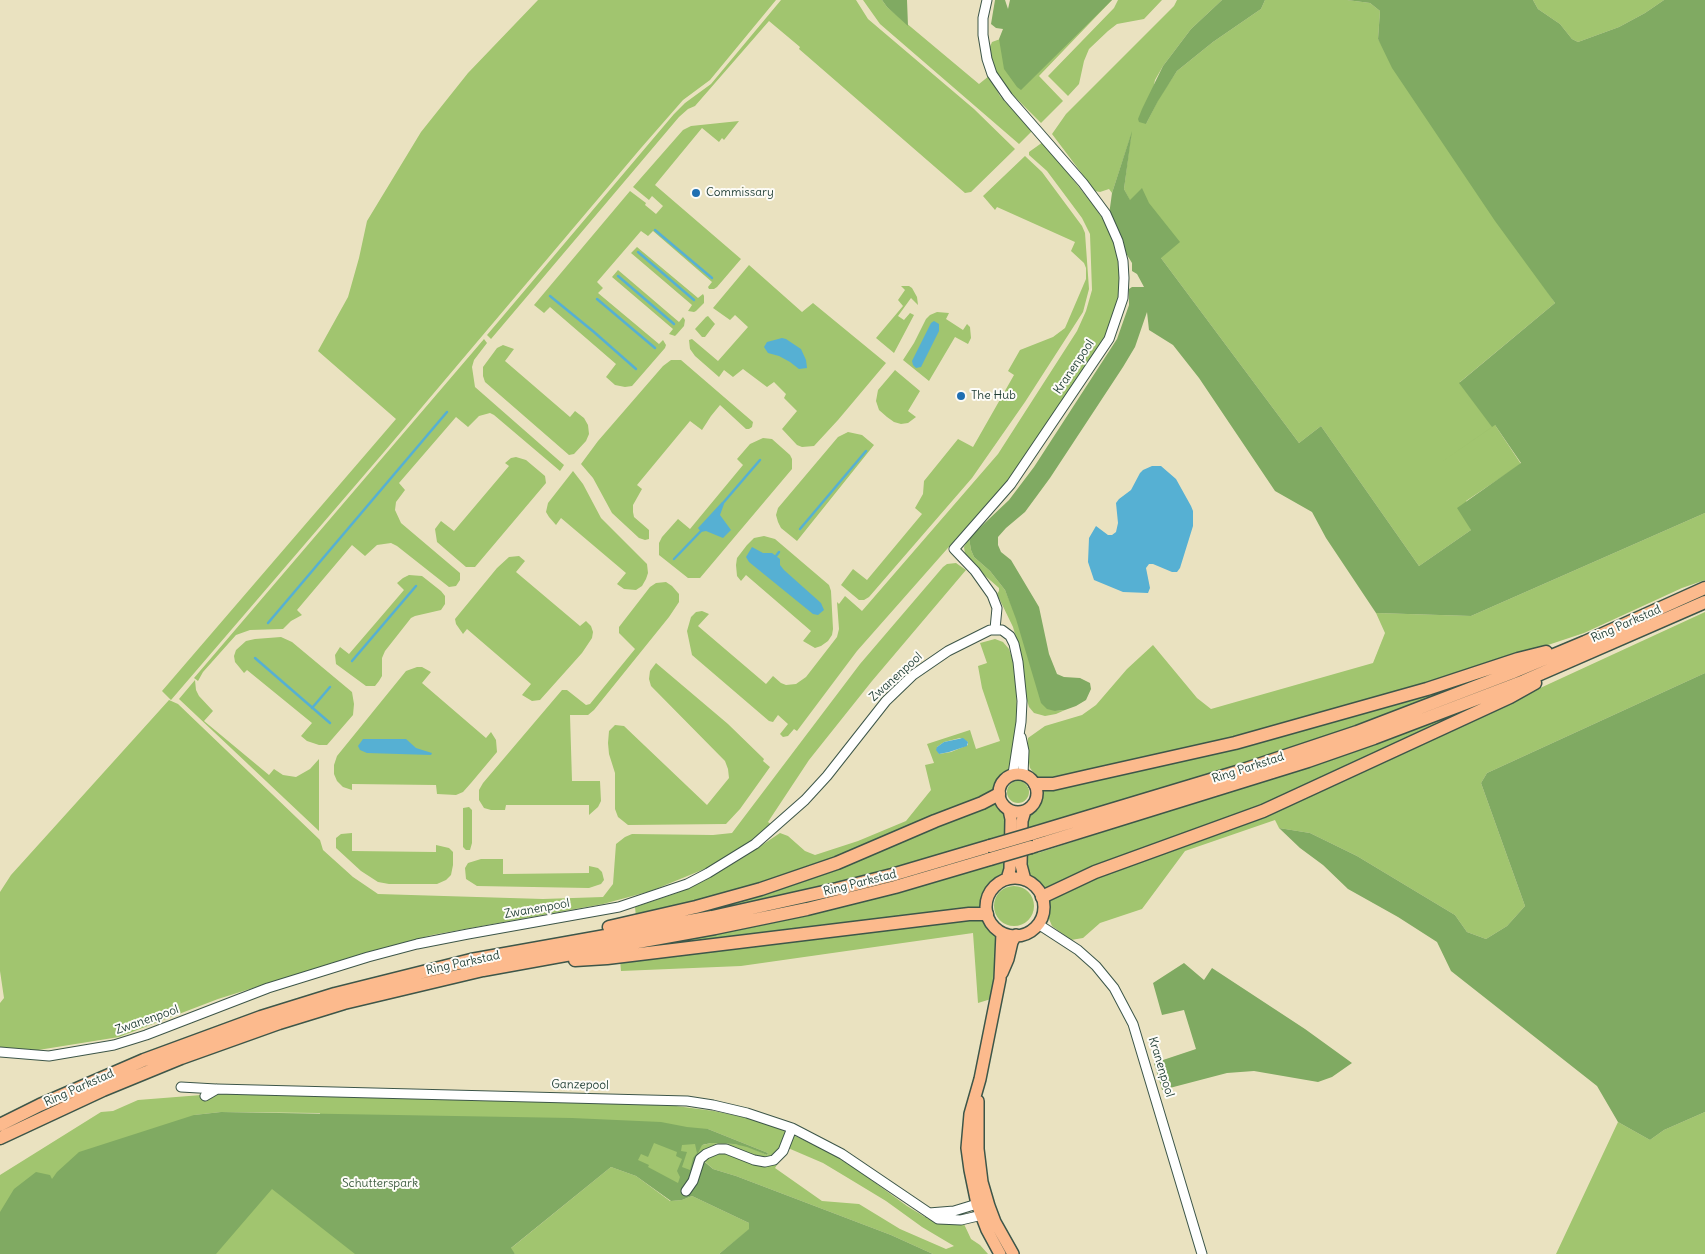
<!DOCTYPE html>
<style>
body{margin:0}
canvas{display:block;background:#eae2c0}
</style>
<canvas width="1705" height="1254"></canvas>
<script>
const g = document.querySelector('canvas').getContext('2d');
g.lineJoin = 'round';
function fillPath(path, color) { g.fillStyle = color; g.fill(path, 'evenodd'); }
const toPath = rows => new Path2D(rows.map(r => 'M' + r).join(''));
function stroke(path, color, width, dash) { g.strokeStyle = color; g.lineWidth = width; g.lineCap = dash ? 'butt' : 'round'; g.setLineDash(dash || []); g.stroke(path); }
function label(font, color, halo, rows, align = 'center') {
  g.font = font + ' Delius,sans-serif'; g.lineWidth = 4; g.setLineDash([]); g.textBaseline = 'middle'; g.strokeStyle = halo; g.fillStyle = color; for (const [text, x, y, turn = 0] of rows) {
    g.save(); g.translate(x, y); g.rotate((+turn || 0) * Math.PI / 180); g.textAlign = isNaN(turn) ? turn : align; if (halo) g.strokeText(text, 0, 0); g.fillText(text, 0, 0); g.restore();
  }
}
fillPath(toPath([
 [538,0,776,0,710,80,683,100,641,148,384,452,171,700,162,691,396,419,318,351,348,297,359,258,367,221,421,132,468,73],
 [781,0,856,0,868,19,974,109,1015,149,971,192,965,193,799,49,800,47,769,21,695,106,688,109,679,117,491,339,487,335,674,114,685,103,711,84],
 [863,0,882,0,887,7,979,84,989,76,1000,96,1032,131,1019,144,880,24],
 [1107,0,1112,0,1039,76,1063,101,1041,123,1009,91,996,71,989,49,992,42],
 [1118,0,1162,0,1144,19,1117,24,1108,31,1089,49,1084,61,1079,84,1068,96,1048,76,1114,8],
 [1177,0,1222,0,1191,29,1163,66,1155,80,1146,124,1159,98,1177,71,1213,42,1261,9,1265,0,1347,0,1370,3,1380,11,1378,39,1555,303,1460,382,1495,425,1521,464,1466,501,1471,530,1419,566,1321,426,1299,443,1161,258,1142,225,1124,189,1131,135,1112,193,1109,189,1100,192,1095,191,1052,134,1066,114,1174,6],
 [1533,0,1664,0,1645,13,1619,27,1578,42,1572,39,1560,24,1538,9],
 [739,121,724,140,722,138,719,142,702,128,655,185,741,259,717,287,714,289,709,289,708,287,712,282,653,231,648,236,641,231,597,282,603,288,598,293,659,344,663,340,666,345,665,348,632,386,625,387,615,385,606,377,616,364,550,307,544,313,534,305,630,191,646,203,645,205,656,214,663,206,652,196,649,200,633,187,683,130,691,126],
 [1043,142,1094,206,1106,224,1112,239,1116,251,1119,268,1119,293,1110,326,1102,343,1007,481,857,651,797,731,794,729,788,736,783,737,780,734,788,724,778,715,773,722,769,721,692,655,687,631,691,617,696,612,702,611,709,614,698,626,766,684,773,676,781,683,786,685,796,684,806,677,837,637,839,629,837,602,839,604,845,596,862,611,998,454,1077,331,1086,311,1092,290,1090,234,1082,218,1047,171,1029,155,1029,152],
 [1025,156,1042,172,1082,226,1085,233,1089,289,1083,312,1025,402,972,478,869,597,864,600,859,600,841,585,853,569,867,580,922,514,915,508,923,494,924,481,958,439,973,447,1014,375,1008,371,1020,350,1053,337,1065,328,1086,279,1086,268,1084,263,1071,251,1075,242,997,207,995,210,983,196],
 [637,247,698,298,703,294,704,296,704,303,696,311,694,312,688,311,692,305,631,253],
 [749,265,802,312,813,303,886,363,838,420,814,446,802,447,797,445,782,429,797,411,784,398,786,394,774,382,767,387,743,369,733,377,724,370,719,377,695,356,690,349,689,340,692,339,718,361,748,327,735,315,730,320,713,308],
 [618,270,679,322,683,317,685,320,684,326,677,334,675,336,669,334,673,329,612,277],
 [901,286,909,286,912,288,917,297,918,305,911,298,898,316,904,320,910,313,914,315,894,353,876,338,903,306,898,300,905,290],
 [937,312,949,313,946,319,963,330,967,324,970,327,971,338,968,344,955,337,929,381,903,360,914,343,926,319,930,315],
 [708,316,715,324,705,337,702,337,695,329,706,317],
 [484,339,487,343,474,360,472,367,475,387,564,465,560,471,494,415,490,413,479,416,468,427,456,417,399,483,405,490,396,502,395,510,401,523,460,573,460,580,456,586,449,587,397,546,391,543,377,545,365,556,352,545,297,610,302,615,291,621,283,629,250,630,236,635,203,672,198,681,194,678],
 [503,345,514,349,505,361,570,417,575,411,584,418,588,425,589,434,586,441,574,454,569,455,485,382,483,376,483,367,497,348],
 [671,360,681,360,753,422,752,427,749,429,746,429,720,405,711,416,702,430,690,421,637,485,642,489,633,505,633,512,634,517,649,530,649,539,645,540,639,538,612,513,593,478,581,464,598,441,663,366],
 [895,370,920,391,908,411,916,417,908,423,901,424,894,422,887,417,879,410,876,401,878,390],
 [848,432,862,435,874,445,797,541,781,528,778,522,776,515,778,508,838,437],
 [763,438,772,439,790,455,792,459,792,469,700,578,688,578,659,555,659,543,662,537,678,519,690,529,743,465,737,459,750,444],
 [516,457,526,460,545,476,546,483,475,567,466,567,437,542,435,529,441,521,454,531,509,466,505,463,511,458],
 [573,471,583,484,601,518,647,564,648,573,646,579,642,586,636,590,624,589,617,584,626,573,561,518,556,525,549,517,546,512,548,503],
 [1705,513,1705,580,1682,588,1584,633,1533,650,1520,665,1417,704,1290,749,1152,793,1036,825,1038,853,1189,804,1509,692,1512,701,1705,612,1705,673,1487,773,1481,783,1525,906,1507,926,1486,939,1467,932,1455,915,1357,856,1310,833,1279,828,1275,820,1185,851,1142,909,1100,923,1083,938,1071,940,1052,926,1047,914,1048,904,1050,899,1038,884,1030,878,1024,866,1027,820,1038,804,1042,789,1037,777,1030,768,1027,752,1028,738,1045,726,1082,715,1096,705,1127,669,1153,645,1197,698,1211,709,1373,663,1385,633,1376,613,1471,616],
 [764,536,775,539,829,585,831,591,833,629,832,635,828,641,821,646,815,648,803,641,811,631,746,575,741,581,737,576,736,565,737,558,747,545,754,538],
 [969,538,971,550,974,557,990,571,1005,590,1055,711,1065,710,1056,714,1045,716,1034,713,1029,707,1026,697,1022,658,1013,627,997,594,999,591,999,588,982,573,965,554,964,547],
 [519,556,525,561,516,572,580,626,586,621,591,626,593,632,592,638,582,653,540,700,532,701,522,695,531,684,467,629,463,634,456,624,455,619,497,568,509,557],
 [956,563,966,570,872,681,809,760,768,822,772,825,738,851,719,863,651,891,603,904,432,935,361,954,218,999,119,1037,32,1051,0,1047,0,1003,4,998,0,971,0,892,11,875,169,700,178,704,320,840,323,850,353,877,378,894,543,899,603,897,613,884,616,844,625,837,632,834,713,835,732,833,860,664,943,567,947,564],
 [409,575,422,576,441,591,445,596,445,604,441,610,415,616,411,618,385,651,382,658,382,676,379,681,375,686,366,686,336,664,335,655,340,647,349,654,404,590,397,583,403,578],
 [666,582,672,586,679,594,679,602,669,617,594,710,588,715,570,715,572,781,600,781,601,801,598,807,589,815,589,805,506,805,505,810,491,810,484,808,479,800,479,790,483,783,562,690,567,690,586,705,590,704,635,649,619,633,619,627,650,587,656,583],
 [281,637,292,642,352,692,354,704,353,715,327,745,319,745,307,741,301,736,312,723,247,670,244,673,235,662,234,656,236,650,246,641,255,639],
 [995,639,1003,642,1009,649,1013,661,1016,683,1017,715,1012,762,1010,767,1000,778,991,795,813,868,747,890,636,917,635,907,677,893,704,881,744,857,780,833,788,836,805,851,815,855,858,841,906,821,931,790,925,765,934,763,927,744,970,730,976,749,1000,741,982,688,978,666,987,663,980,643],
 [960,738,968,742,968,745,951,752,939,754,937,747,944,742],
 [656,663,728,724,764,759,763,761,770,767,740,809,726,824,628,825,618,817,615,809,615,773,609,754,608,743,609,731,615,725,624,726,707,805,729,778,728,769,725,761,651,686,649,679,650,671],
 [417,667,422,667,431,672,422,683,486,738,491,732,496,740,497,752,471,783,463,792,456,795,437,794,436,785,352,784,352,790,343,787,337,781,334,774,334,765,337,756,406,671],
 [195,680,196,690,199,696,213,711,204,721,269,775,274,769,283,775,296,777,310,769,319,759,319,831,179,699],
 '1007 792a11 11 0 1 1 22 0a11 11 0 1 1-22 0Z',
 [997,801,1005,812,1009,833,860,878,752,902,692,912],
 [469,807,472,810,472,843,470,850,466,850,463,847,463,808],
 [352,833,352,851,436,852,436,845,449,848,453,852,453,865,451,875,446,880,437,884,389,884,378,882,361,871,336,848,336,838,341,834],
 [481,859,503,859,503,874,589,873,589,866,598,868,602,872,604,880,601,884,589,888,477,886,466,879,465,868,468,863],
 [1006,862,1005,871,991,884,983,897,982,909,627,950,835,908],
 '994 906a20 20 0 1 1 40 0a20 20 0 1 1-40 0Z',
 [978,917,988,923,998,942,991,999,978,1003,973,933,741,966,621,971,620,960],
 [227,1093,609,1103,676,1106,714,1111,747,1118,778,1128,827,1151,848,1163,907,1206,925,1217,944,1224,964,1224,971,1239,980,1245,988,1254,933,1254,891,1235,736,1176,713,1169,700,1157,690,1182,676,1186,606,1149,397,1254,0,1254,0,1175,101,1112,113,1111,138,1100],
 [221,1112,320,1113,320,1114,194,1115],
 [708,1129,768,1153,767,1155,747,1146,734,1144,711,1143,703,1145],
 [788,1148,823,1163,848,1178,886,1201,922,1227,954,1246,946,1249,900,1229,859,1204,822,1201,775,1168],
 [1705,1112,1705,1254,1556,1254,1618,1122,1650,1140,1664,1130],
 [611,1167,636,1176,670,1201,682,1200,692,1196,749,1223,750,1229,719,1254,515,1254,510,1249]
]), '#a1c56f');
fillPath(toPath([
 [882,0,907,0,908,26,887,7],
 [995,0,1005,0,1008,9,1010,0,1112,0,1021,90,1017,87,1004,69,999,39,1003,29,996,28,991,24],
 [1222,0,1265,0,1261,9,1213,42,1177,71,1158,101,1146,124,1139,122,1138,119,1142,109,1163,66,1191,29],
 [1347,0,1533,0,1538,9,1560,24,1572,39,1578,42,1619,27,1645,13,1664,0,1705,0,1705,513,1471,616,1376,613,1326,538,1312,512,1275,491,1199,378,1173,345,1149,330,1147,312,1135,347,1123,367,1050,478,1025,512,1006,528,998,537,998,545,1001,552,1011,560,1039,607,1049,654,1057,674,1064,677,1080,678,1090,683,1091,689,1086,700,1076,706,1065,710,1055,711,1047,709,1041,703,1016,619,1005,590,990,571,974,557,971,550,969,538,1009,500,1034,467,1117,339,1129,305,1129,289,1132,287,1144,287,1137,274,1132,271,1132,263,1124,250,1109,215,1112,193,1132,131,1124,189,1130,200,1142,188,1149,203,1180,242,1161,258,1299,443,1321,426,1419,566,1471,530,1457,508,1521,463,1495,425,1440,463,1492,427,1459,383,1555,303,1495,221,1392,68,1378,39,1380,11,1370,3],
 [1705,673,1705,1112,1664,1130,1650,1140,1618,1122,1597,1086,1451,971,1437,942,1398,917,1348,889,1323,865,1300,848,1279,828,1310,833,1357,856,1455,915,1467,932,1486,939,1507,926,1525,906,1481,783,1487,773],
 [1184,963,1204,980,1212,968,1305,1029,1352,1063,1332,1077,1318,1082,1254,1071,1227,1073,1162,1090,1154,1063,1196,1049,1184,1010,1162,1015,1153,983],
 [221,1112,572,1118,661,1122,687,1127,708,1129,768,1153,767,1155,747,1147,734,1144,711,1143,702,1145,698,1153,699,1157,713,1169,736,1176,891,1235,933,1254,719,1254,749,1229,749,1223,692,1196,682,1200,671,1201,636,1176,611,1167,511,1248,515,1254,355,1254,272,1189,216,1254,0,1254,0,1212,14,1189,36,1172,50,1175,52,1179,57,1172,79,1152,194,1115],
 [654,1143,677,1152,676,1156,682,1159,677,1171,680,1177,678,1183,648,1167,649,1165,638,1160,641,1154,648,1157],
 [695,1144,697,1153,693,1158,690,1170,682,1167,687,1152,681,1151,682,1145]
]), '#80aa62');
fillPath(toPath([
 [934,321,939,324,939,331,921,367,916,368,913,365,912,361,931,323],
 [782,338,786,339,801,349,806,360,807,368,799,369,790,362,779,356,768,353,764,347,767,342],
 [1152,466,1161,466,1176,479,1191,506,1193,511,1193,526,1180,568,1177,572,1172,572,1153,564,1149,564,1146,568,1150,588,1148,593,1123,592,1094,580,1088,562,1089,538,1096,526,1108,535,1112,535,1116,532,1118,523,1116,503,1119,499,1131,490,1140,473,1143,470],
 [722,502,724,504,720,515,731,530,723,538,706,531,701,532,698,528],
 [752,547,763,553,772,553,780,559,780,565,784,570,821,603,824,610,818,615,813,614,749,562,746,557],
 [963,738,968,742,967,746,949,752,939,754,936,750,937,747,944,742],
 [363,739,406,739,416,748,432,753,431,755,367,753,360,750,358,746]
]), '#56b0d3');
stroke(toPath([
 [655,230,712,278],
 [638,252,694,300],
 [618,276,674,324],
 [550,296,594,332,636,369],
 [597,299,655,348],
 [723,503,760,460],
 [800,529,866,451],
 [776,556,779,552],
 [674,559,701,531],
 [268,623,447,412],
 [255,658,330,723],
 [352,661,416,586],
 [312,708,330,687]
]), '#56b0d3', 2.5);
const minor = toPath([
 [987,0,983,18,983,35,987,59,992,74,1008,97,1083,183,1106,214,1118,241,1123,261,1124,278,1123,298,1109,339,1011,484,954,549,975,571,992,595,997,608,995,629],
 [1021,737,1024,751,1023,774],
 [1038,924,1078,950,1096,966,1114,988,1133,1024,1202,1254],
 [0,1052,49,1056,114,1045,146,1035,268,988,368,957,417,944,468,934,619,907,687,884,708,873,755,844,805,800,827,776,886,701,913,675,948,651,990,630,1002,630,1010,636,1014,644,1018,662,1022,701,1021,722,1013,774],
 [181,1087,216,1089],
 [205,1096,217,1089,687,1101,713,1105,747,1113,792,1128,842,1154,938,1219,961,1220,978,1216,984,1211],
 [686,1191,693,1181,700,1159,706,1154,718,1149,726,1149,754,1160,765,1162,774,1160,783,1151,792,1128],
 [929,1213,954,1211,977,1204,982,1205]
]);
const major = toPath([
 '999 793a19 19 0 1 1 38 0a19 19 0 1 1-38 0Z',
 [1025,811,1022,821,1021,865,1025,880],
 '986 907a29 29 0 1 1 58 0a29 29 0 1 1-58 0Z',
 [1007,879,1010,869,1011,819,1009,810],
 [1002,973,1008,959,1012,942,1016,935],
 [978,1101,978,1149,982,1182,989,1206,995,1222,1013,1254],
 [1000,1254,987,1230,977,1204,970,1170,967,1148,970,1114,980,1079,1000,979,1002,933]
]);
const highway = toPath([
 [1035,784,1053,784,1088,776,1235,743,1427,689,1518,659,1546,652],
 [1031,834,1237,772,1357,732,1511,673,1585,642,1705,588],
 [1031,847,1308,761,1374,738,1524,681,1705,602],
 [1042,897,1095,872,1263,811,1510,697,1535,683],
 [609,927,696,907,761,889,837,863,935,821,982,803,999,794],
 [575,960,607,958,969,914,987,914],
 [0,1125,40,1105,144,1060,261,1017,335,994,471,960,712,917,837,889,892,875,990,846],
 [0,1138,103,1090,181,1058,279,1023,344,1003,483,970,715,928,807,909,895,887,990,859]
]);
stroke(minor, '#3d5649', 11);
stroke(major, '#3d5649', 14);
stroke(highway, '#3d5649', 15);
stroke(minor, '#fff', 9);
stroke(major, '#fcba8d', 11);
stroke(highway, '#fcba8d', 12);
const highwayBridge = toPath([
 [990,846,1031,834],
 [990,859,1031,847]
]);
stroke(highwayBridge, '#3d5649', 15, []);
stroke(highwayBridge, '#fcba8d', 12);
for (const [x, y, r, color] of [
 [696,193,5,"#1f6fb2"],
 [961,396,5,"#1f6fb2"]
]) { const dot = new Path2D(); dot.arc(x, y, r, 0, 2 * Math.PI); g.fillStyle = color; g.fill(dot); stroke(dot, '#fdfcf7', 2); }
label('12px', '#1f3d34', '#fdfcf7', [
 ["Commissary",706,193],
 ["The Hub",971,396]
], 'left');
label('12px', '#1f3d34', '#fdfcf7', [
 ["Kranenpool",1074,367,-56],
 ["Ring Parkstad",1626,624,-24],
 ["Zwanenpool",896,677,-42],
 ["Ring Parkstad",1248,768,-18],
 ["Ring Parkstad",860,883,-14],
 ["Zwanenpool",537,909,-10],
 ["Ring Parkstad",463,963,-12],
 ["Zwanenpool",147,1020,-19],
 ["Kranenpool",1161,1067,73],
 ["Ganzepool",580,1085,1],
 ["Ring Parkstad",79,1088,-24]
]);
label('12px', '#405f43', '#fdfcf7', [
 ["Schutterspark",380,1184]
]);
</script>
